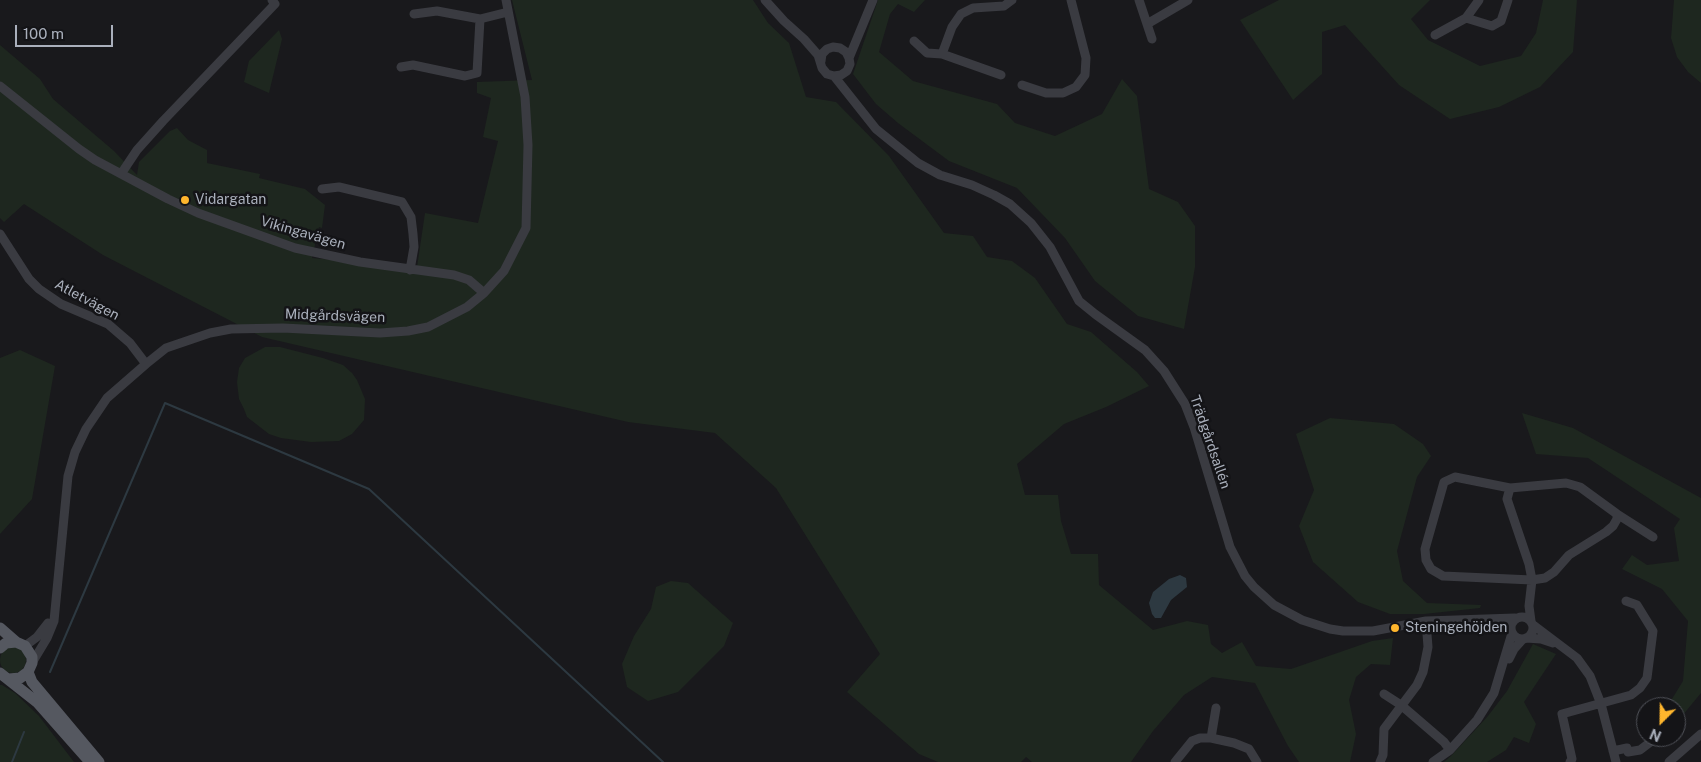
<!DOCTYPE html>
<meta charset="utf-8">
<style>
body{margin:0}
#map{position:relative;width:1701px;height:762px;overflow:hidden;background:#19191c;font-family:"Public Sans",sans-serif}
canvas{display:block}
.north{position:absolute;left:1636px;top:697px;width:50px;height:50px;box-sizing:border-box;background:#141417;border:1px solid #505259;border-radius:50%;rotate:203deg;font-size:14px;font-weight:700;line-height:20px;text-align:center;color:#aab0bc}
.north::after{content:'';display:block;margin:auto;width:18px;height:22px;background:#ffb62d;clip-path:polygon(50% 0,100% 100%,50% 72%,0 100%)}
.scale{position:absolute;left:15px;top:25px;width:98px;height:22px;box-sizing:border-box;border:2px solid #aab0bc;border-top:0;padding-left:6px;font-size:15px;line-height:18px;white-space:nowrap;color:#aab0bc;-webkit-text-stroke:4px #141417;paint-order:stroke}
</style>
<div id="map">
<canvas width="1701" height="762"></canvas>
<div class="north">N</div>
<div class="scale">100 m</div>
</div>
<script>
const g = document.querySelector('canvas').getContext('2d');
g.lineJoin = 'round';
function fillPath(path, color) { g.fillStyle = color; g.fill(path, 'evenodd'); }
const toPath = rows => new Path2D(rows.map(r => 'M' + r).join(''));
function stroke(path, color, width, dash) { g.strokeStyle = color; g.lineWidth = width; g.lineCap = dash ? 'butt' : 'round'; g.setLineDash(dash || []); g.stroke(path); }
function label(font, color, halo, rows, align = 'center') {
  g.font = font + ' "Public Sans",sans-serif'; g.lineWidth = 5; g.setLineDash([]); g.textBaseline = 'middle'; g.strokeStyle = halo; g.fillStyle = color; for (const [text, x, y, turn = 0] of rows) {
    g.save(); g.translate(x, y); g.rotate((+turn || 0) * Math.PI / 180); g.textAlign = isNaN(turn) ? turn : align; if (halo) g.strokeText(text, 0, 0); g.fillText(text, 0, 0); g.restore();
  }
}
fillPath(toPath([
 [512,0,753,0,768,23,789,43,806,97,836,102,889,156,944,233,973,236,987,257,1012,261,1035,278,1067,324,1091,332,1137,372,1149,386,1106,407,1064,424,1017,464,1025,495,1058,495,1061,521,1071,554,1098,554,1099,585,1153,630,1187,621,1208,625,1211,644,1222,653,1242,642,1256,666,1291,669,1372,641,1393,638,1390,665,1371,664,1356,677,1349,700,1356,734,1350,762,1299,762,1288,746,1255,683,1212,677,1184,695,1153,731,1131,762,1032,762,1026,757,1021,762,938,762,919,754,847,692,880,654,776,488,715,433,628,422,262,337,103,255,24,204,4,222,0,218,0,45,40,79,53,99,114,151,137,175,139,162,170,131,177,128,188,140,207,150,207,163,260,174,259,178,305,189,325,205,322,228,319,227,312,258,417,267,425,213,478,223,498,141,483,137,491,98,477,93,477,82,532,80],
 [878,0,925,0,914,12,898,4,890,14,879,52,913,81,997,104,1015,123,1055,136,1102,114,1122,79,1137,96,1149,189,1178,202,1195,226,1195,267,1184,329,1138,316,1095,281,1065,238,1017,188,949,161,898,123,876,104,853,74],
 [1279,0,1430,0,1411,19,1428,40,1480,66,1521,56,1536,33,1543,0,1577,0,1573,52,1540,87,1499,107,1450,119,1399,85,1345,25,1322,32,1322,74,1293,100,1240,20],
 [1674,0,1701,0,1701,83,1688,72,1677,57,1671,38],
 [279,30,282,39,269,93,244,82,249,61],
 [265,347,280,347,323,358,343,365,352,373,357,380,365,399,364,420,352,434,339,441,311,442,281,438,269,434,247,417,244,409,239,399,237,382,239,368,245,358],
 [20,350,55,366,32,499,0,534,0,358],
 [1522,413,1573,428,1701,498,1701,693,1682,716,1676,716,1676,707,1667,707,1683,681,1688,621,1662,589,1622,569,1632,555,1647,565,1679,561,1674,528,1680,519,1588,458,1536,454],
 [1330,418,1394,424,1423,444,1431,456,1417,477,1397,551,1403,581,1427,603,1481,605,1480,608,1424,614,1390,614,1358,602,1313,562,1299,526,1314,490,1296,434],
 [671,581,688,583,733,623,724,646,678,692,648,701,627,687,622,664,634,636,651,609,656,587],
 [1533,644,1556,654,1524,702,1536,724,1529,743,1514,737,1506,750,1487,762,1444,762,1451,756,1488,716,1507,691],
 '0 660a13 13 0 1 1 26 0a13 13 0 1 1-26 0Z',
 [0,685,2,685,15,693,39,716,74,762,0,762]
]), '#1e271f');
fillPath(toPath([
 [1180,575,1186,578,1187,587,1171,600,1161,618,1155,618,1152,614,1149,603,1153,592,1169,579]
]), '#2d3941');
stroke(toPath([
 [50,672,165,403,369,489,663,762],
 [12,762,24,732]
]), '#2d3941', 2);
stroke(toPath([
 [765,0,784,21,804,39,818,55,822,68,827,74,834,76,841,75,847,71,850,64,849,58,846,52,840,48,833,47,827,49,822,54,821,61],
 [1139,0,1152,39],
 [414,14,437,11,480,19],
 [1466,18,1492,26,1501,21,1508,0],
 [1147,24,1188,0],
 [1435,35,1466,18,1479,0],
 [914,41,927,53,942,54,952,27,961,14,973,8,1004,6,1012,0],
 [942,54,1001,75],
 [849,58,873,0],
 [401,67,413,65,465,76,477,73,480,19,508,12],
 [834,76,876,129,918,163,940,175,972,185,994,195,1010,204,1031,223,1050,247,1079,301,1095,314,1145,350,1164,371,1185,404,1194,427,1230,547,1245,576,1254,587,1274,605,1302,620,1330,629,1343,631,1373,631,1426,621,1515,618],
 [1022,85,1046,93,1063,93,1076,87,1085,75,1086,58,1071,0],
 [0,86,79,149,95,160,168,199,198,213,295,248,360,262,454,275,469,280,484,293],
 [121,174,137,150,163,121,275,4,272,0],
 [322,189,339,187,402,202,411,217,413,234,414,247,410,270],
 [0,234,29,279,39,289,61,304,108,324,130,343,146,364],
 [1455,477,1510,488,1566,483,1580,487,1617,514,1617,519,1613,526,1606,532,1569,555,1554,572,1545,578,1532,580,1443,576,1431,569,1426,560,1425,549,1444,482,1455,477],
 [1510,488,1507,499,1529,564,1532,580,1529,606,1531,621],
 [1617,514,1653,537],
 '1511 628a11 11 0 1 1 22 0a11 11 0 1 1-22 0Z',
 [1487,622,1511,630],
 [1532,624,1577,658,1590,676,1601,704,1616,762],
 [1526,638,1541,639,1553,643],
 [25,646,37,637,48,623],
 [1509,659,1514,649,1523,639],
 [32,663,47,638,54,621,68,476,75,452,86,429,107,398,146,364,166,348,210,333,231,329,283,328,380,333,408,331,428,327,467,307,484,293,504,271,526,228,528,145,525,97,506,0],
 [1384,694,1401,705,1444,742,1450,750],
 [1211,738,1216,708],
 [1613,751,1627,748,1628,752,1640,750,1657,737],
 [1175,762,1192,741,1200,738,1211,738,1234,743,1249,749,1257,762],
 [1380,762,1383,755,1384,729,1417,685,1423,672,1428,647,1426,621],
 [1433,762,1450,750,1477,720,1494,693,1512,633],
 [1570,762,1572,759,1562,714,1631,695,1640,688,1647,678,1653,631,1637,605,1626,601],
 [1669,762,1701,734]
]), '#3a3b41', 9);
stroke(toPath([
 [0,628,16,642,25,646,32,657,32,663,28,672,20,678,9,679],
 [0,648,6,643,16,642],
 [28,672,32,682,99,762],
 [0,673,38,703,90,762]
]), '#555860', 11);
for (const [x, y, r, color] of [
 [185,200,5,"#ffb62d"],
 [1395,628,5,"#ffb62d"]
]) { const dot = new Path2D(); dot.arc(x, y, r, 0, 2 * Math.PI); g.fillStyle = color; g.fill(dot); stroke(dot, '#141417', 2); }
label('14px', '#aab0bc', '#141417', [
 ["Vidargatan",195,200],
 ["Steningehöjden",1405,628]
], 'left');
label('14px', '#aab0bc', '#141417', [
 ["Vikingavägen",303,233,16],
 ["Atletvägen",87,300,28],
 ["Midgårdsvägen",335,316,2],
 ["Trädgårdsallén",1210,442,71]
]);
</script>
